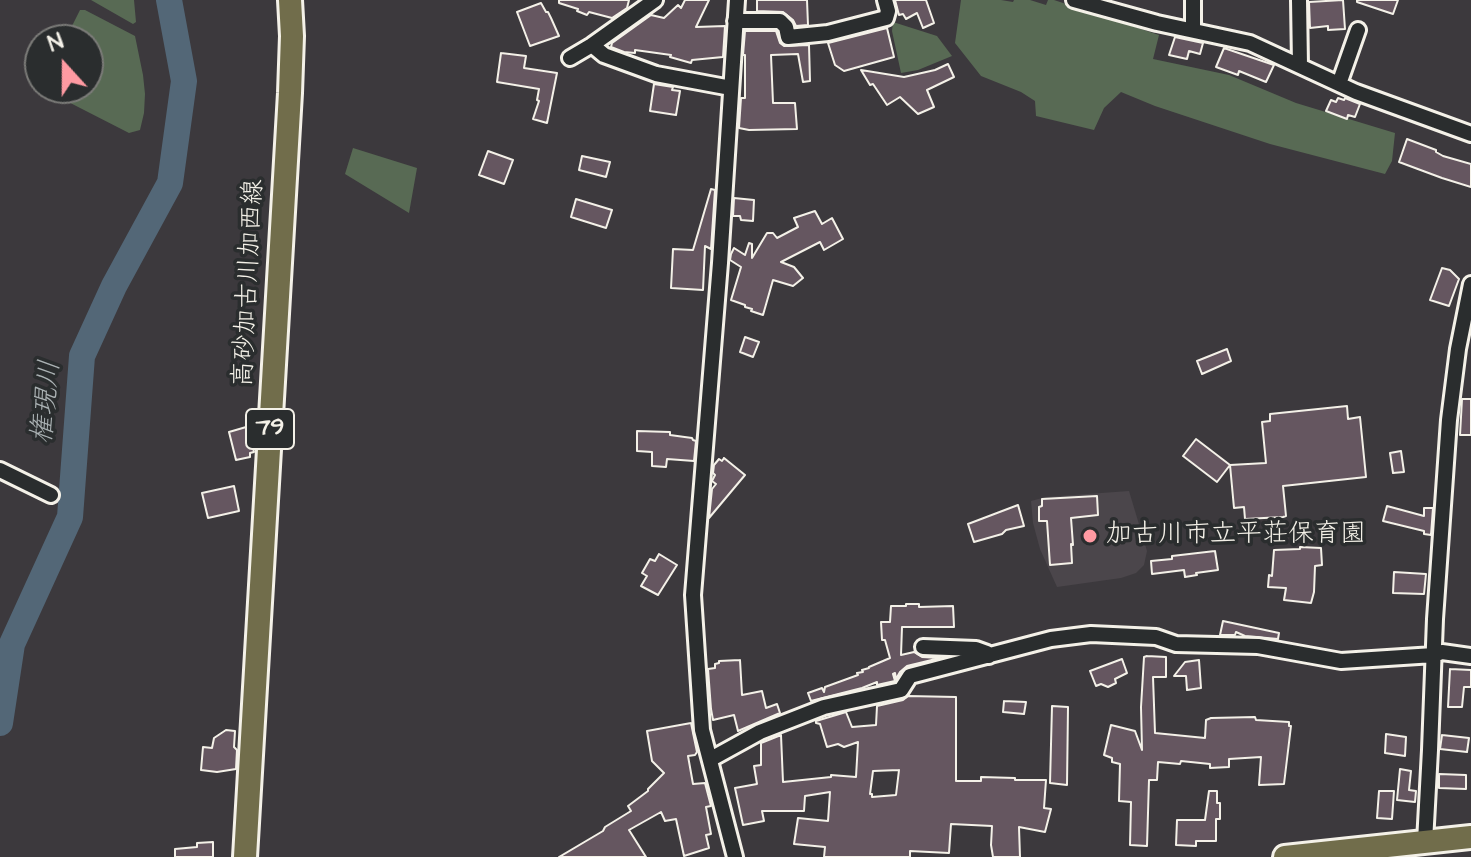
<!DOCTYPE html>
<meta charset="utf-8">
<style>
body{margin:0}
#map{position:relative;width:1471px;height:857px;overflow:hidden;background:#3c393d;font-family:"Architects Daughter",sans-serif}
canvas{display:block}
.north{position:absolute;left:24px;top:24px;width:80px;height:80px;box-sizing:border-box;background:#2a2d2e;border:2px solid #7b7b78;border-radius:50%;rotate:339deg;font-size:22px;font-weight:700;line-height:32px;text-align:center;color:#f4f1e8}
.north::after{content:'';display:block;margin:auto;width:28px;height:36px;background:#ff9aa2;clip-path:polygon(50% 0,100% 100%,50% 72%,0 100%)}
</style>
<div id="map">
<canvas width="1471" height="857"></canvas>
<div class="north">N</div>
</div>
<script>
const g = document.querySelector('canvas').getContext('2d');
g.lineJoin = 'round';
function fillPath(path, color) { g.fillStyle = color; g.fill(path, 'evenodd'); }
const toPath = rows => new Path2D(rows.map(r => 'M' + r).join(''));
function stroke(path, color, width, dash) { g.strokeStyle = color; g.lineWidth = width; g.lineCap = dash ? 'butt' : 'round'; g.setLineDash(dash || []); g.stroke(path); }
function label(font, color, halo, rows, align = 'center') {
  g.font = font + ' "Architects Daughter","Klee One",sans-serif'; g.lineWidth = 7; g.setLineDash([]); g.textBaseline = 'middle'; g.strokeStyle = halo; g.fillStyle = color; for (const [text, x, y, turn = 0] of rows) {
    g.save(); g.translate(x, y); g.rotate((+turn || 0) * Math.PI / 180); g.textAlign = isNaN(turn) ? turn : align; if (halo) g.strokeText(text, 0, 0); g.fillText(text, 0, 0); g.restore();
  }
}
fillPath(toPath([
 [1129,491,1147,551,1144,565,1136,573,1121,578,1057,587,1040,549,1033,523,1031,501,1046,497]
]), '#4b464b');
fillPath(toPath([
 [91,0,134,0,136,22,133,24],
 [961,0,1001,0,1013,2,1014,0,1030,0,1046,5,1048,0,1054,0,1159,35,1153,59,1229,75,1296,103,1395,133,1392,161,1385,174,1270,144,1155,106,1121,92,1104,108,1094,130,1036,116,1035,101,1021,92,981,76,955,43],
 [80,10,85,10,135,36,143,75,145,94,144,113,140,130,129,133,41,88,88,88,88,40,65,40],
 [893,22,937,36,952,56,918,70,901,73,892,31],
 [353,148,417,168,409,213,345,174]
]), '#586a54');
stroke(toPath([
 [0,723,12,644,70,517,82,356,114,286,170,183,184,81,169,0]
]), '#536777', 26);
const building = toPath([
 [559,0,629,0,627,8,612,18,589,12,587,15,577,11,578,9,559,3,559,0],
 [685,0,709,0,696,27,725,26,723,57,692,60,691,63,670,57,671,55,635,50,635,53,624,52,611,47,612,43,651,15,664,18,678,5,681,8,685,0],
 [757,0,807,0,808,25,796,26,793,20,783,12,757,11,757,0],
 [895,0,926,0,934,23,923,28,917,13,906,19,903,14,899,15,895,0],
 [1343,0,1345,29,1328,30,1328,26,1310,28,1309,2,1343,0],
 [1357,0,1398,0,1393,14,1357,2,1357,0],
 [541,3,546,12,548,12,551,18,559,36,530,46,517,12,541,3],
 [887,28,894,57,844,71,835,65,828,43,887,28],
 [745,31,776,31,780,43,784,46,809,45,810,81,803,82,798,54,771,55,773,103,795,103,797,129,749,130,739,128,741,98,745,98,745,55,743,55,745,31],
 [1175,37,1203,43,1200,54,1189,51,1187,59,1169,55,1175,37],
 [1224,48,1274,65,1266,82,1239,71,1238,75,1216,67,1224,48],
 [501,53,526,56,524,68,557,73,547,123,533,119,539,101,537,100,539,89,497,82,501,53],
 [948,64,954,77,927,90,934,107,918,114,900,97,887,105,873,84,870,85,861,70,904,77,935,70,948,64],
 [654,84,673,87,672,90,680,91,676,115,650,111,654,84],
 [1338,98,1344,100,1345,98,1360,104,1355,117,1348,115,1347,119,1326,111,1331,100,1336,102,1338,98],
 [1407,139,1436,150,1436,152,1443,156,1471,164,1471,187,1442,178,1399,162,1407,139],
 [488,151,513,160,504,184,479,175,488,151],
 [582,156,610,162,606,177,579,170,582,156],
 [711,189,715,190,711,249,705,246,703,290,671,288,673,249,693,250,711,189],
 [734,198,754,200,753,221,741,220,740,216,733,216,734,198],
 [576,199,612,210,606,228,571,217,576,199],
 [815,211,822,224,832,218,843,239,824,250,820,242,781,262,794,267,803,278,793,286,773,280,763,315,751,311,752,309,745,307,745,305,731,300,741,267,730,260,731,254,734,248,745,255,749,243,752,244,752,258,767,233,773,233,777,238,798,227,794,218,815,211],
 [1442,268,1450,270,1459,279,1449,306,1430,300,1442,268],
 [745,337,759,342,753,357,740,352,745,337],
 [1227,349,1231,361,1202,374,1197,361,1227,349],
 [1462,399,1471,399,1471,435,1460,435,1462,399],
 [1347,406,1348,419,1360,417,1366,477,1283,486,1286,516,1283,517,1245,519,1244,507,1234,508,1230,465,1266,463,1262,422,1270,421,1270,414,1347,406],
 [253,425,256,435,255,443,252,443,254,452,250,453,250,457,236,460,229,432,253,425],
 [637,431,670,432,670,435,692,438,693,440,696,441,694,461,667,459,666,467,652,466,652,452,637,451,637,431],
 [1196,439,1230,465,1217,482,1183,456,1196,439],
 [1401,451,1404,472,1393,473,1390,453,1401,451],
 [724,458,745,475,709,518,712,489,716,484,712,481,715,475,713,473,714,465,719,459,722,461,724,458],
 [234,486,239,511,208,518,202,493,234,486],
 [1097,496,1098,515,1071,518,1073,545,1071,544,1072,563,1050,565,1047,521,1039,521,1039,507,1042,506,1042,499,1097,496],
 [1018,505,1024,526,1006,530,1002,534,974,542,968,524,1018,505],
 [1387,506,1424,516,1424,508,1433,508,1431,535,1424,534,1424,531,1383,521,1387,506],
 [1300,547,1321,548,1322,565,1315,566,1314,592,1311,603,1284,600,1286,588,1268,587,1269,575,1272,576,1274,550,1300,549,1300,547],
 [1215,551,1218,570,1196,573,1197,575,1185,577,1184,570,1152,574,1151,561,1172,559,1172,556,1215,551],
 [659,554,677,565,658,595,641,586,647,576,642,573,650,559,655,561,659,554],
 [1394,572,1426,574,1424,594,1393,593,1394,572],
 [906,604,919,604,919,607,953,606,954,627,902,627,901,655,914,652,922,657,940,658,907,666,900,672,896,679,895,673,893,674,895,681,877,685,877,682,862,688,811,701,808,693,822,688,824,692,825,687,858,675,857,673,863,672,862,670,869,668,869,667,890,658,885,640,882,640,881,622,890,622,891,606,906,606,906,604],
 [1223,621,1279,633,1278,639,1245,636,1236,632,1235,635,1220,635,1223,621],
 [1147,656,1166,657,1166,677,1153,677,1155,733,1205,738,1206,720,1211,718,1255,717,1256,720,1289,722,1289,726,1291,726,1284,784,1259,785,1261,757,1229,759,1229,767,1210,768,1210,764,1181,761,1180,764,1158,762,1157,780,1149,780,1147,846,1130,845,1131,802,1119,801,1120,764,1112,762,1112,758,1104,755,1111,725,1135,731,1142,750,1141,707,1144,657,1147,656],
 [1122,659,1127,673,1115,679,1116,683,1108,687,1101,684,1096,686,1090,671,1122,659],
 [740,660,742,695,762,691,766,708,777,704,780,713,738,731,734,715,713,720,711,709,708,669,715,668,715,664,719,663,719,661,740,660],
 [1199,660,1201,688,1187,690,1186,676,1174,676,1185,662,1199,660],
 [1450,669,1471,670,1471,687,1464,687,1462,707,1448,707,1450,669],
 [908,696,956,697,956,781,981,781,981,777,1015,778,1015,780,1046,780,1044,808,1051,809,1045,832,1019,827,1020,857,993,857,991,845,992,826,951,824,949,853,910,851,910,857,824,857,825,847,794,844,798,818,828,821,830,792,805,796,804,811,762,811,764,821,743,825,735,788,757,784,754,766,761,765,761,743,781,735,783,782,831,777,831,775,856,777,858,742,844,747,838,744,827,747,820,724,816,723,816,721,846,712,852,727,876,725,877,706,903,700,908,696],
 [899,770,896,795,872,797,872,794,870,794,873,771,899,770],
 [1004,701,1026,702,1024,714,1003,712,1004,701],
 [1052,706,1068,707,1067,785,1050,783,1052,706],
 [691,723,697,752,695,755,688,756,693,784,705,783,711,806,706,807,711,834,706,835,709,848,684,856,676,819,665,821,661,812,629,830,646,857,559,857,603,831,605,827,631,811,628,806,648,791,648,789,664,773,652,761,647,731,691,723],
 [226,730,235,731,234,747,237,750,236,769,217,772,201,770,203,747,212,748,214,738,226,730],
 [1386,734,1406,737,1405,756,1385,753,1386,734],
 [1442,735,1469,738,1467,752,1440,749,1442,735],
 [1400,769,1411,771,1409,790,1416,791,1415,802,1397,800,1400,769],
 [1439,774,1466,775,1466,789,1439,788,1439,774],
 [1209,791,1217,791,1217,803,1220,803,1220,819,1216,819,1216,841,1196,841,1196,846,1176,845,1177,820,1205,820,1209,791],
 [1379,791,1394,791,1392,819,1377,818,1379,791],
 [213,842,213,857,175,857,175,849,197,847,197,843,213,842]
]);
fillPath(building, '#655660');
stroke(building, '#f4f1e8', 2);
const street = toPath([
 [1074,0,1157,23,1250,43,1356,92,1471,134],
 [1193,0,1193,30],
 [1299,0,1300,65],
 [735,21,780,21,786,27,788,37,828,33,886,18,888,11,885,0],
 [592,45,604,55,656,74,731,88],
 [570,58,592,45,655,0],
 [1339,84,1358,30],
 [0,470,51,495],
 [923,647,976,649,987,653,989,656],
 [711,759,760,732,824,707,901,690,910,676,1051,639,1091,634,1156,637,1176,644,1258,646,1341,661,1434,655,1442,652,1471,656],
 [1425,842,1430,750,1435,619,1449,420,1458,349,1471,284],
 [735,857,702,730,693,595,720,263,737,0]
]);
const primary = toPath([
 [245,857,290,93,292,36,290,0],
 [1285,857,1471,837]
]);
stroke(street, '#f4f1e8', 20);
stroke(primary, '#f4f1e8', 28);
stroke(street, '#2a2d2e', 14);
stroke(primary, '#716d4b', 22);
for (const [x, y, r, color] of [
 [1090,536,8,"#ff9aa2"]
]) { const dot = new Path2D(); dot.arc(x, y, r, 0, 2 * Math.PI); g.fillStyle = color; g.fill(dot); stroke(dot, '#2a2d2e', 3); }
for (const [x, y, w] of [
 [270,429,48]
]) { const box = new Path2D(); box.roundRect(x - w / 2, y - 20, w, 40, 6); g.fillStyle = '#2a2d2e'; g.fill(box); stroke(box, '#f4f1e8', 2); }
label('bold 24px', '#f4f1e8', null, [
 ["79",270,429]
]);
label('26px', '#f4f1e8', '#2a2d2e', [
 ["高砂加古川加西線",250,283,-87]
]);
label('26px', '#f4f1e8', '#2a2d2e', [
 ["加古川市立平荘保育園",1106,536]
], 'left');
label('italic 28px', '#acb3b5', '#2a2d2e', [
 ["権現川",48,402,-84]
]);
</script>
